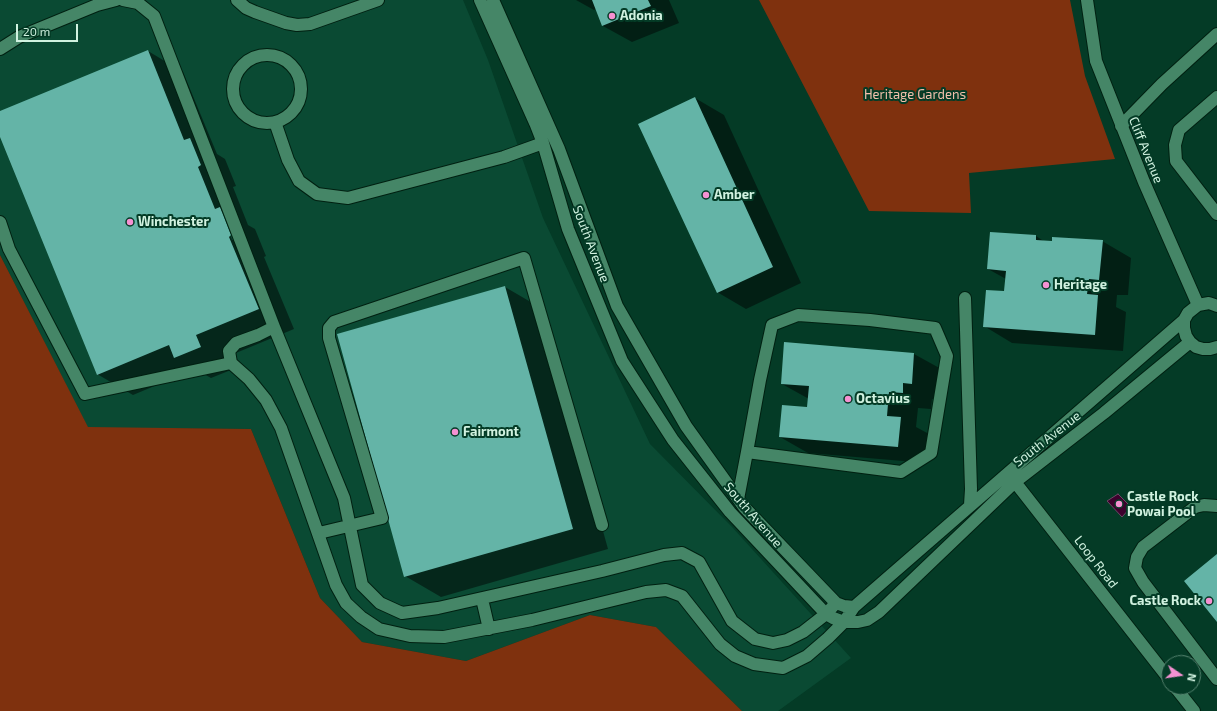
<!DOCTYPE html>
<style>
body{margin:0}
#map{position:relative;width:1217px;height:711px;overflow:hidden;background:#043b26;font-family:"Exo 2",sans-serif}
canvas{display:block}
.north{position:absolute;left:1161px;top:655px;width:40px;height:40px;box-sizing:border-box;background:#043b26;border:1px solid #568470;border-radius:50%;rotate:103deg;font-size:11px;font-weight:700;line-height:16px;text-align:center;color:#d1f2e0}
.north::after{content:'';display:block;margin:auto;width:14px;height:18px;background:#f591d2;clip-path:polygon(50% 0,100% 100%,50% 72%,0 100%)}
.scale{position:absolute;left:16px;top:24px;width:62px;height:18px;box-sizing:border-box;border:2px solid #d1f2e0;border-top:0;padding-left:5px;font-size:12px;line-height:14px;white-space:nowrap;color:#d1f2e0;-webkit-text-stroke:3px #043b26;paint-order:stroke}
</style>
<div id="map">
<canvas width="1217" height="711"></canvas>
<div class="north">N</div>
<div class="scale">20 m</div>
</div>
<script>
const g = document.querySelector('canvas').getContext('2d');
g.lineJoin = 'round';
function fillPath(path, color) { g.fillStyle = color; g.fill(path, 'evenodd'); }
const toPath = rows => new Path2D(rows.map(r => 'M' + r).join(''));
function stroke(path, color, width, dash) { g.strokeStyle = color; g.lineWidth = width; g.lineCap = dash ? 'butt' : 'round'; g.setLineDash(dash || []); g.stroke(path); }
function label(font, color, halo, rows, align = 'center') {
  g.font = font + ' "Exo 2",sans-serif'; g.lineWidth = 4; g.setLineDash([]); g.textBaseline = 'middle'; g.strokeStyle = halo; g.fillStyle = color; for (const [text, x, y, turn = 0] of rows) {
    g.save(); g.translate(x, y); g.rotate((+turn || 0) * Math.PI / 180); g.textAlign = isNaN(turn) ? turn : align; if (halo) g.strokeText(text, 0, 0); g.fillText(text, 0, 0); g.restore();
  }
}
fillPath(toPath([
 [0,0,463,0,488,60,543,218,650,444,732,527,851,658,778,711,742,711,656,627,590,615,466,661,362,642,320,598,251,429,88,428,0,255]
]), '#0a4a33');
fillPath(toPath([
 [759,0,1070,0,1085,76,1115,159,969,173,971,213,869,211],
 [0,255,88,427,251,429,320,598,362,642,466,661,590,615,656,627,742,711,0,711]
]), '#7f310e');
const water = toPath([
 [1118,494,1131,507,1122,517,1107,501,1118,494]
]);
fillPath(water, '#3d002d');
stroke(water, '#694963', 1);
fillPath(toPath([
 [576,0,669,0,679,23,632,42,603,26,596,9,594,10],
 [148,51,183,72,217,154,225,159,236,186,233,187,248,225,255,229,266,256,264,257,294,329,231,355,236,368,211,378,195,369,133,395,97,374,0,134,0,112],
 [221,212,223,212,234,240,232,240],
 [695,98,724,115,801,283,746,309,717,292],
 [1036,236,1045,242,1102,241,1131,258,1128,295,1117,295,1116,307,1126,312,1123,351,1012,343,984,326,1005,292,1006,279,988,269],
 [505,287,541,308,608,549,441,597,405,576],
 [785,343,914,354,943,370,940,400,932,399,931,409,918,408,916,427,929,434,927,463,808,453,780,437,808,408,809,399,782,384]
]), '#0007');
fillPath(toPath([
 [592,0,648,0,651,6,602,26],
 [148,50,184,140,190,138,201,165,198,167,215,209,220,207,231,235,229,237,259,309,196,335,201,347,174,358,169,345,97,375,0,137,0,111],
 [695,97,773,267,717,293,638,124],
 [990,232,1036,235,1036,240,1052,241,1052,237,1103,240,1099,280,1089,279,1087,294,1098,295,1095,335,983,327,986,290,1004,291,1006,271,987,269],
 [505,286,573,529,404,577,337,334],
 [784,342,914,353,912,384,903,383,903,393,889,392,887,416,901,417,898,447,779,437,782,405,807,407,809,386,781,384],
 [1217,554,1217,622,1184,581]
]), '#64b4a7');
const minor = toPath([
 [123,0,138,3,154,16,274,327,344,498,362,585,380,603,402,613,438,608,602,571,664,555,682,553,699,562,732,621,755,639,773,643,787,640,803,632,826,614,836,603],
 [237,0,246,8,255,12,286,23,297,25,310,24,378,0],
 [480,0,536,125,543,143,568,229,622,361,673,440,730,512,826,614,833,618,844,622,858,622,867,620,879,612,1015,482,1104,413,1190,342],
 [493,0,559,149,617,306,686,426,744,507,836,603,844,606,854,607],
 [1087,0,1096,61,1144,182,1198,305],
 [0,49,19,37,97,5,116,0],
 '233 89a34 34 0 1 1 68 0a34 34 0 1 1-68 0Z',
 [1217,97,1179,130,1175,145,1176,161,1217,214],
 [275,122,288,160,299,181,317,194,348,198,504,157,543,143],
 [1121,126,1162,84,1217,34],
 [0,222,9,249,85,394,231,363],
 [965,298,971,489,970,505],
 [1217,306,1209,303,1198,305,1188,313,1184,320,1184,328,1186,336,1190,342,1196,347,1203,349,1210,349,1217,347],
 [274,327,258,335,236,343,229,351,231,363,249,379,266,400,281,428,336,585,346,603,361,617,379,629,410,636,444,637,532,620,646,592,666,590,682,596,720,644,735,656,754,664,783,668,807,656,828,638,844,622,854,607,1184,320],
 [1015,482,1169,679],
 [738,499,747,452,760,380,772,325,798,315,870,320,935,328,947,356,931,453,901,472,747,452],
 [1217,506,1204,505,1195,507,1143,547,1137,557,1135,568,1143,582,1217,679],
 [319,533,382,518,329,338,329,328,334,322,524,258,602,525],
 [482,599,489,629],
 [1175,687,1194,711]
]);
stroke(minor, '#002011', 14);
stroke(minor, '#458667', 12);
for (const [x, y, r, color] of [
 [612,16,4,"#f591d2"],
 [706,195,4,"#f591d2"],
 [130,222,4,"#f591d2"],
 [1046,285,4,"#f591d2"],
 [848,399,4,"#f591d2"],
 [455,432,4,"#f591d2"],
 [1119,504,4,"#f591d2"],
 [1209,601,4,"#f591d2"]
]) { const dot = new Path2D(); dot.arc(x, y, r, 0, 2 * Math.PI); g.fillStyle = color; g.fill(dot); stroke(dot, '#043b26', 1.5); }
label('bold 13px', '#d1f2e0', '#043b26', [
 ["Adonia",620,16],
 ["Amber",714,195],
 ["Winchester",138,222],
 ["Heritage",1054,285],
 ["Octavius",856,399],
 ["Fairmont",463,432],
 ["Castle Rock",1127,497],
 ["Powai Pool",1127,512],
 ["Castle Rock",1201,601,"right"]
], 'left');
label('13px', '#f4c0ac', '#043b26', [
 ["Heritage Gardens",915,95]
]);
label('13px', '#d1f2e0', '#043b26', [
 ["Cliff Avenue",1146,150,68],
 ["South Avenue",591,244,69],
 ["South Avenue",1047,439,-38],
 ["South Avenue",753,515,49],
 ["Loop Road",1096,562,52]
]);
</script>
